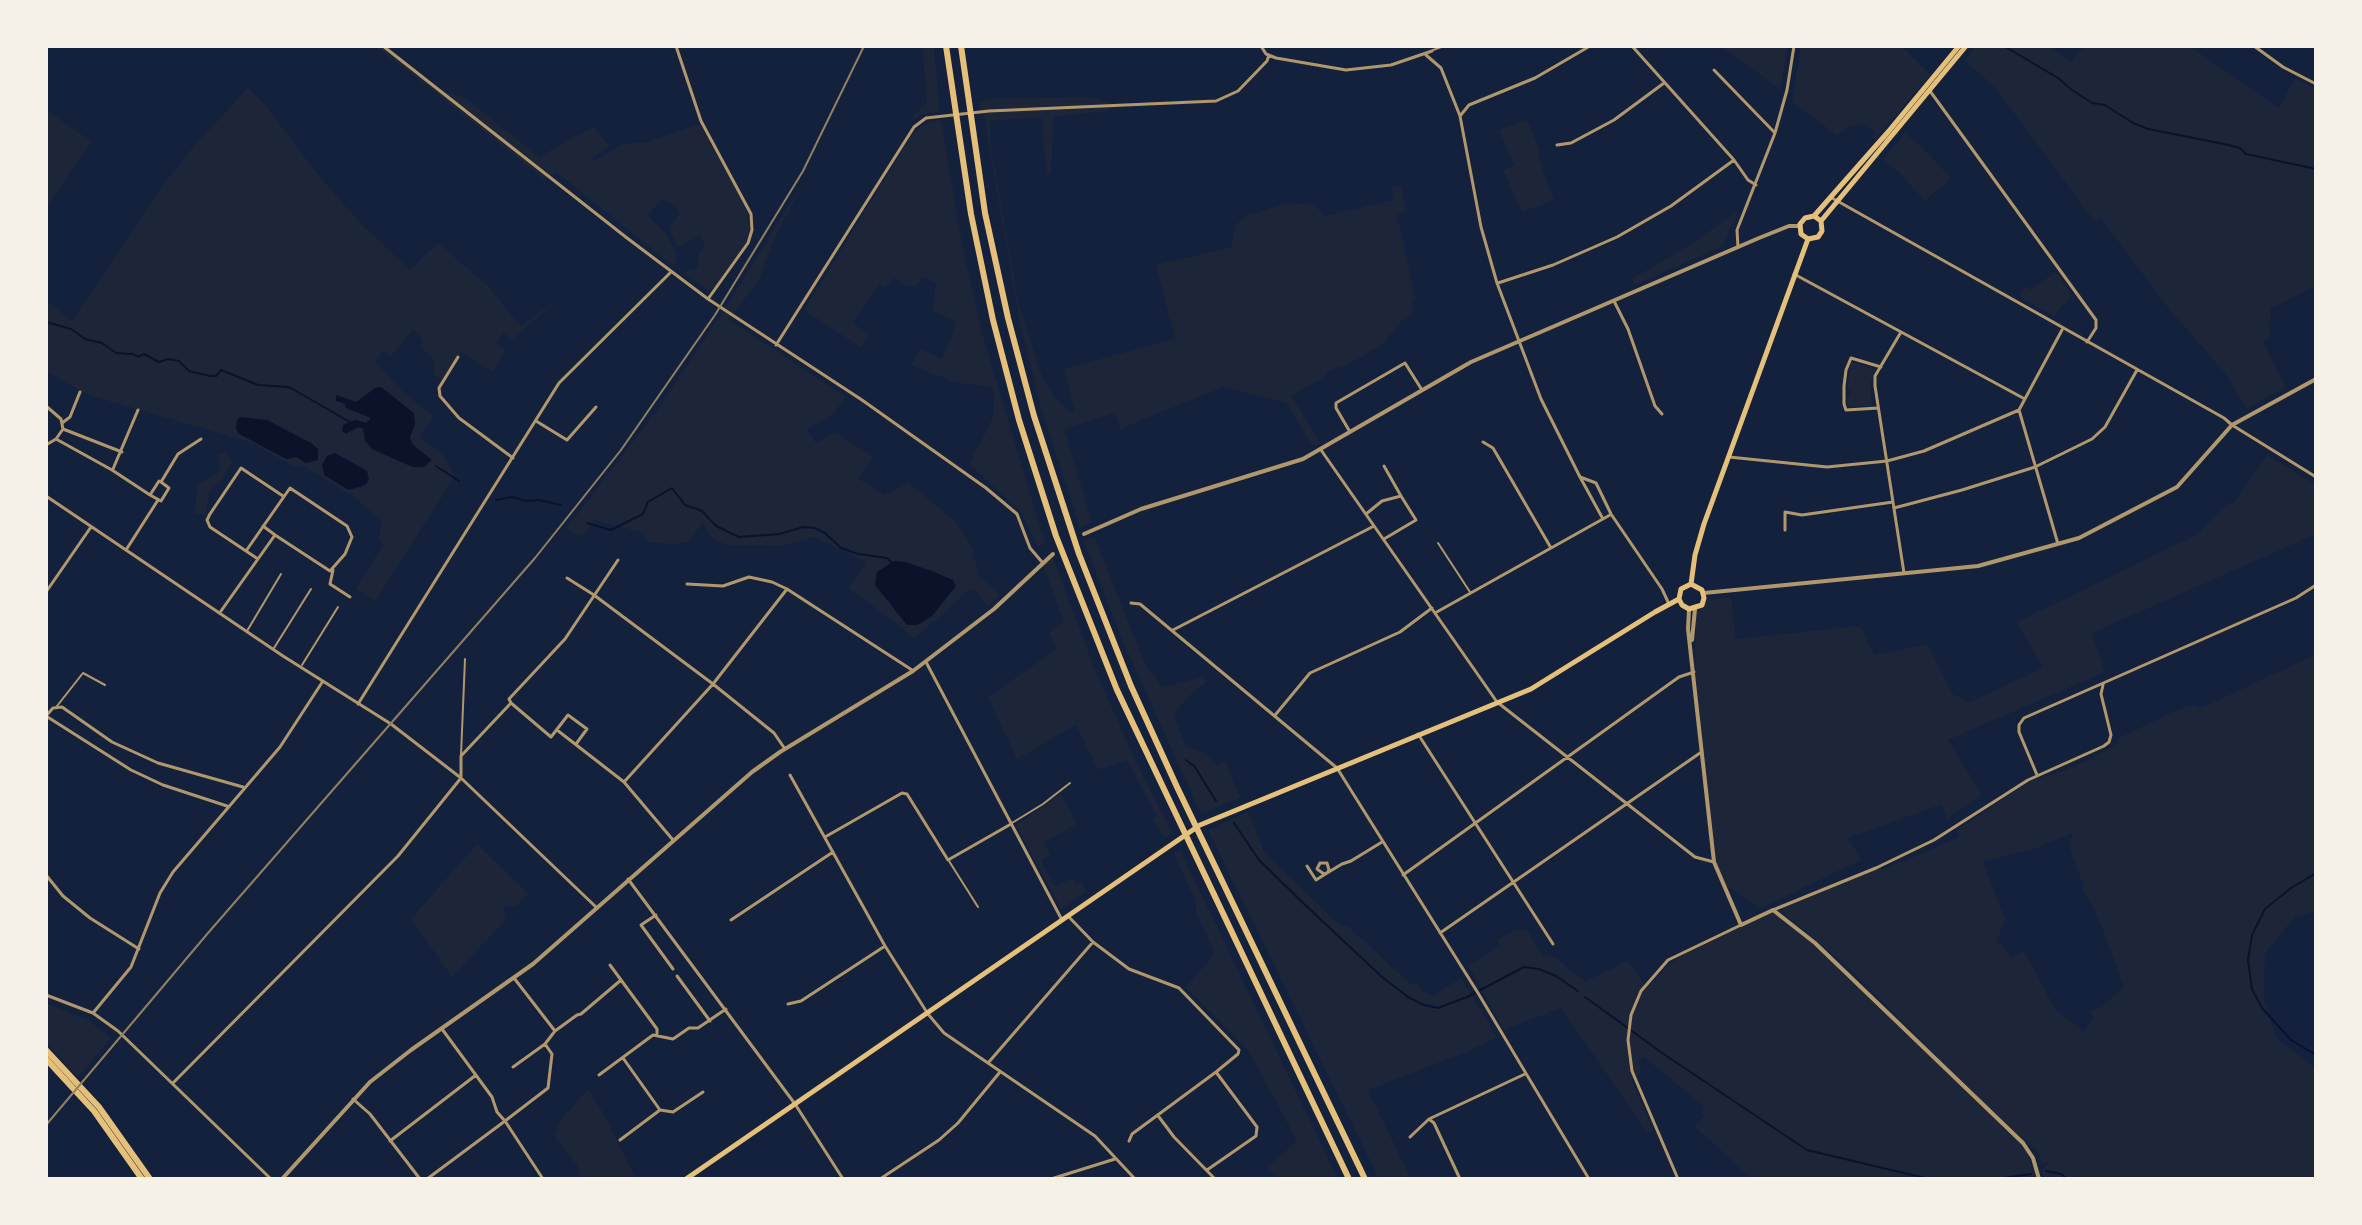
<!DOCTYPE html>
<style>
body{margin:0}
#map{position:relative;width:2362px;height:1225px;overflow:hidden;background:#14213d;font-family:"PT Sans Narrow",sans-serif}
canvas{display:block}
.frame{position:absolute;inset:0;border:48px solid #f6f1e7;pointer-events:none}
</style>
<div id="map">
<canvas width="2362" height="1225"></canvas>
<div class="frame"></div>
</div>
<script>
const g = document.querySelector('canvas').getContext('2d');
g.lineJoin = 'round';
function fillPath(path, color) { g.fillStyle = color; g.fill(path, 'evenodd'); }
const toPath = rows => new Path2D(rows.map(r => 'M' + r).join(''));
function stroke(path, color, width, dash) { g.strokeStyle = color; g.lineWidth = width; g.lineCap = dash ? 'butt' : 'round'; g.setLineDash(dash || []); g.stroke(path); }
fillPath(toPath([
 [374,46,380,46,438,90,465,98,539,157,593,127,610,146,592,158,594,161,622,144,648,142,696,125,702,126,745,202,750,230,745,245,714,287,709,290,682,272,698,268,698,256,705,246,701,235,678,247,668,228,681,213,672,203,662,200,648,215,665,233,675,251,677,260,674,266,556,172,544,179,419,79],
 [922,46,934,46,940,111,920,115,914,120,912,117,927,103],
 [1721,46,1788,46,1780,90,1768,80],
 [1801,46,1901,46,1930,75,1876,139,1871,137,1875,133,1864,124,1849,127,1837,136,1792,101],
 [1975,46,2049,46,2072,62,2084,46,2189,46,2279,108,2295,78,2316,89,2316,285,2271,309,2270,337,2263,342,2286,387,2246,409,2227,375,2170,310,2101,218,2094,221,1995,87,1965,61],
 [248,88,262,101,315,171,359,222,410,270,438,243,489,287,520,326,556,301,512,340,504,332,496,343,505,351,493,372,461,352,442,378,434,376,434,360,421,347,423,340,413,330,390,357,383,350,375,362,405,394,434,416,420,437,443,455,455,476,375,601,356,589,383,545,379,538,381,520,353,496,303,466,294,466,250,442,88,395,46,371,46,301,72,321,166,181,195,145],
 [378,387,383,389,415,424,410,437,415,447,431,460,428,464,418,468,412,467,372,449,363,429,358,427,351,433,355,420,366,423,371,418,346,408,335,397,340,396,356,402,360,402],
 [1090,97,1115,105,1107,111,1054,117,1051,174,1047,174,1041,117,990,121,990,142,1019,306,1043,379,1056,399,1070,412,1075,412,1064,369,1175,339,1156,265,1232,247,1234,226,1248,215,1289,203,1315,205,1325,216,1394,200,1391,187,1401,185,1407,211,1397,214,1416,299,1412,300,1414,313,1400,322,1395,328,1396,331,1387,336,1388,339,1381,345,1342,368,1340,366,1325,374,1325,377,1291,396,1321,443,1313,446,1286,403,1223,387,1120,429,1115,413,1064,429,1092,522,1080,528,1042,411,1019,319,985,120,978,102,989,99],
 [46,110,91,141,46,208],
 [941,120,963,248,984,340,1045,543,1038,547,1021,512,969,464,993,418,994,390,990,386,957,383,911,365,921,349,942,359,950,341,956,321,932,311,936,283,922,277,916,287,903,284,894,278,885,288,879,284,853,323,868,335,862,348,804,310,912,135,926,123],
 [1527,120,1541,153,1538,156,1554,200,1522,212,1503,171,1514,165,1499,130],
 [1905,133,1922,147,1951,178,1925,201,1900,173,1883,159],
 [808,174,773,241,760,278,729,320,846,397,833,414,807,430,816,443,835,432,873,457,858,478,884,495,909,483,957,523,972,547,979,576,1000,595,988,606,976,591,970,589,915,638,849,588,866,562,814,537,781,546,728,545,713,540,703,522,688,542,673,544,648,542,643,533,595,520,582,537,566,528,656,412,728,304],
 [1738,211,1723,246,1635,285,1632,279,1693,243],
 [2056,272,2072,295,2054,316,2019,297,2026,285,2030,290],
 [1851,362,1875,369,1870,381,1872,406,1847,406,1846,398,1850,397,1851,390,1847,389],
 [224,452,232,461,223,479,209,491,206,515,194,513,198,484,217,474,221,468,217,454],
 [2267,455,2316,485,2316,534,2092,633,2105,672,1948,740,1982,795,1947,819,1942,804,1846,839,1852,844,1861,860,1761,908,1724,884,1715,862,1695,665,1696,611,1703,607,1707,599,1731,597,1736,639,1860,626,1874,655,1927,644,1952,694,1970,702,2043,668,2017,622,2198,534,2228,503,2234,503],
 [1095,538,1147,669,1155,676,1162,688,1201,677,1207,681,1187,698,1174,714,1185,746,1204,753,1217,765,1225,761,1240,798,1201,814,1121,637,1084,541],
 [1053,557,1093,665,1136,762,1172,833,1165,839,1153,819,1157,816,1127,760,1098,770,1076,725,1017,759,988,697,1057,649,1049,632,1064,622,1043,566],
 [2316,654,2316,911,2295,917,2265,953,2264,1000,2277,1039,2316,1069,2316,1179,2058,1179,2043,1176,2042,1169,2050,1162,2042,1163,2036,1148,2029,1145,2001,1119,2000,1121,2027,1151,2036,1179,1752,1179,1694,1126,1704,1117,1702,1111,1704,1106,1644,1057,1639,1060,1641,1074,1631,1078,1653,1130,1647,1132,1561,1008,1504,1030,1469,966,1500,946,1497,940,1516,929,1527,930,1544,958,1549,955,1557,958,1572,973,1586,981,1628,961,1647,988,1668,965,1689,951,1774,911,1814,943,1934,1059,1937,1056,1847,966,1782,912,1784,910,1780,907,1879,866,1883,869,1916,856,1959,837,1957,830,2032,780,2063,771,2094,757,2118,743,2119,738,2175,711,2194,705,2202,708],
 [2073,833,2069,846,2082,882,2083,891,2090,901,2102,927,2124,987,2102,1007,2090,1011,2093,1017,2084,1032,2055,1009,2024,951,2011,957,1997,940,2005,919,1983,861,2034,849],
 [1061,794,1077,824,1045,842,1050,855,1041,861,1055,887,1073,878,1076,884,1081,881,1087,891,1061,909,1016,825],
 [1248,812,1265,854,1342,927,1347,925,1411,985,1417,982,1421,990,1433,996,1461,978,1497,1037,1464,1053,1368,1090,1411,1179,1379,1179,1208,830],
 [477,844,528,894,515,907,506,906,503,908,506,919,452,977,411,919],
 [1180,850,1206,904,1338,1179,1278,1179,1267,1168,1297,1141,1249,1051,1186,987,1215,953,1196,912,1195,900,1174,853],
 [46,1003,88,1020,111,1038,78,1077,46,1043],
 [588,1089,605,1116,636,1179,580,1179,577,1165,554,1136,559,1122]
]), '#1d2539');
fillPath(toPath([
 [381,387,414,413,415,424,410,437,412,444,432,460,424,467,413,467,372,449,365,441,363,428,358,427,346,434,342,431,343,425,347,423,355,420,366,423,371,418,346,408,344,403,336,401,336,395,356,402,375,388],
 [241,417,267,420,311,443,318,449,318,460,306,463,296,457,286,459,245,437,238,433,236,428,237,420],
 [335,453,367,471,369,480,365,485,349,490,324,475,322,465,327,456],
 [894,561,905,562,932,571,953,580,956,586,932,616,917,625,907,625,875,585,877,572]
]), '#0b132b');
stroke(toPath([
 [2004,46,2058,78,2072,90,2092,103,2105,105,2133,123,2148,129,2224,144,2240,148,2246,154,2316,169],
 [46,322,71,329,85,339,102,343,116,353,133,354,138,357,144,354,159,362,168,359,179,361,189,371,210,376,216,376,221,370,258,385,289,387,350,422],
 [436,466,459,481],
 [496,500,512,497,526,501,539,500,561,505],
 [587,523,611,530,643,514,648,502,672,488,685,505,702,511,716,526,739,537,780,534,803,527,815,528,825,533,841,548,858,554,887,558,892,563],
 [1186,760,1195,767,1216,801],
 [1234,823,1259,860,1302,902,1382,977,1408,997,1424,1005,1438,1008,1467,997,1524,967,1539,969,1556,976,1578,991],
 [2316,873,2291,888,2265,909,2252,935,2248,960,2252,989,2262,1008,2291,1040,2316,1055],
 [1585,997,1665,1055,1807,1150,1929,1179],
 [2046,1171,2061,1174,2068,1179],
 [1997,1179,2031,1174]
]), '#0b132b', 2);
stroke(toPath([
 [1433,50,1444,46],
 [1438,543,1470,592],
 [247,631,281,574],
 [274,648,311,589],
 [302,665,338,607],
 [57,706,83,673,105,685],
 [461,755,465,659],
 [1012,823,1043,804,1070,783],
 [949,861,978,907]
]), '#b1986c', 2);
stroke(toPath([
 [383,46,627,238,708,299,862,400,986,488,1017,514,1030,548,1042,562],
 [676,46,701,121,751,214,752,230,748,243,708,299],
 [1261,46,1266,54,1276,58,1346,70,1391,65,1432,51],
 [1590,46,1535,78,1469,105,1460,116,1481,227,1497,283,1541,399,1580,477,1596,483,1611,514,1662,589,1669,604],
 [1632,46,1734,160,1748,180,1756,185],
 [2254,46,2283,67,2316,84],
 [1426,55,1441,68,1460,116],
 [1714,70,1775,133],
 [1930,91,2096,320,2096,328,2087,342],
 [1557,145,1571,143,1614,120,1664,83],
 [1832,198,2224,418,2232,425,2316,477],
 [1738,247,1737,230,1775,133,1787,90,1794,46],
 [1794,274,2023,398],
 [1498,283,1553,265,1617,237,1671,206,1734,160],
 [1614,301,1628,329,1655,406,1662,414],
 [1901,332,1875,376,1875,386,1904,573],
 [776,345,914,127,926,118,989,111,1216,101,1238,91,1267,61,1269,55],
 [458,357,439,388,440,396,459,418,513,458],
 [46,406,61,419,63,429,56,439,46,445],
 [1878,408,1846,410,1844,404,1844,386,1846,370,1851,358,1881,367],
 [2019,410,2058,544],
 [536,421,567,440,596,407],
 [62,423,70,417,80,392],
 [63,429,122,452],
 [1350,432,1336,408,1336,403,1405,363,1422,390],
 [56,439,112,470,150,495],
 [1483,442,1493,448,1551,548],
 [1321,450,1497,702,1695,857,1714,862],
 [1729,457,1827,467,1887,461,1924,451,2019,410,2062,330],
 [1384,466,1401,496],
 [113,469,138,410],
 [1580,477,1603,519],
 [161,482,169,488,161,501,150,495,159,481,161,482,178,454,201,439],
 [46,496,283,656,391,724,461,778,596,907],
 [1894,508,1962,490,2035,467,2092,439,2105,427,2137,370],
 [1366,514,1382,501,1401,496,1416,520,1384,539],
 [1785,530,1785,512,1802,515,1893,502],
 [126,550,158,500],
 [246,551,210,527,207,520,210,514,241,468,283,496],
 [258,559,246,551,290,488,347,526,352,537,345,554,330,571,275,535],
 [333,570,330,584,350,597],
 [567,578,594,595,713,684,774,733,785,749],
 [687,584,723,586,749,577,772,582,787,589,912,670],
 [46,592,91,527],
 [1131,603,1140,604,1337,768,1478,993,1589,1179],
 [221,611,275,535,263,526],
 [1435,613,1610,515],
 [1173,630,1374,526],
 [926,662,1062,920],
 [511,703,551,737,568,715,587,729,576,744],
 [358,704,559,383,671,272],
 [1276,714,1310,673,1400,632,1432,608],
 [46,716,53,708,62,707,112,742,158,763,243,787],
 [46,716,131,770,163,785,227,806],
 [557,730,624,782,673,840],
 [1418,734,1553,944],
 [790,775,885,946,928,1014,944,1033,1095,1136,1135,1179],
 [2037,775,2019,732,2019,725,2024,718,2296,598,2316,585],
 [461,778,461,756,511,703,509,699,565,639,618,560],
 [624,782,713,684,787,589],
 [825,837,902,793,907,794,948,860,1011,824],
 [1307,866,1316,880,1327,873,1329,870,1327,863,1320,863,1317,869,1324,874,1327,873,1342,864,1351,861,1382,842],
 [46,875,63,896,90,918,139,949],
 [1403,875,1679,677,1694,672],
 [628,879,795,1104,843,1179],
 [1773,910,1876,868,1934,840,2028,780,2104,746,2109,742,2111,735,2101,694,2103,685],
 [656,915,641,925,673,969],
 [1068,916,1093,942,1129,969,1179,988,1239,1050,1238,1054,1216,1072,1132,1134,1129,1141],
 [731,920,833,852],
 [1440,933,1700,753],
 [610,965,657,1029,657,1034],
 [677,976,710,1021],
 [514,978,555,1031,545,1044],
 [46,995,93,1013,118,1031,271,1179],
 [788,1004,801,1001,885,946],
 [93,1013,131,967,160,893,173,872,280,747,323,681],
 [442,1029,492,1097,497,1112,505,1121,548,1088,552,1054,545,1044,513,1067],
 [555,1031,577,1015,581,1014,621,980],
 [988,1063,1093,942],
 [599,1075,653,1035,673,1039,689,1028,698,1028,726,1009],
 [173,1083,398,856,461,778],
 [353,1099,370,1114,420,1179],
 [660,1110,673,1112,703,1092],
 [1159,1117,1174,1137,1215,1179],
 [1429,1119,1434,1123,1460,1179],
 [1410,1137,1429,1119,1525,1074],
 [620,1140,660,1110,623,1058],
 [390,1141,476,1075],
 [1207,1170,1256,1136,1257,1127,1216,1072],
 [427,1179,505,1121,543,1179],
 [880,1179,939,1140,958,1123,1000,1072],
 [1051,1179,1115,1159],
 [1678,1179,1632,1071,1628,1040,1631,1015,1641,991,1668,960,1741,925]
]), '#b1986c', 3);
stroke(toPath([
 [1084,534,1141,509,1303,459,1471,362,1759,238,1789,226,1800,226],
 [1704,593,1978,566,2079,538,2177,487,2232,425,2316,379],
 [1689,609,1688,629,1714,862,1741,925,1773,910,1815,943,2023,1143,2033,1158,2039,1179],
 [1692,640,1695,609],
 [282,1179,370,1082,411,1050,533,964,752,772,780,752,913,671,994,609,1053,554]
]), '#b1986c', 4);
stroke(toPath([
 [1814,216,1888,132,1959,46],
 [1821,221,1966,46],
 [1808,239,1818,237,1822,231,1821,221,1814,216],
 [1808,239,1801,234,1800,224,1805,218,1814,216],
 [1691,584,1695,555,1704,524,1808,239],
 [1679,599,1682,605,1689,609,1702,605,1704,598,1702,590,1691,584],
 [1679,599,1681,589,1691,584],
 [686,1179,1200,825,1531,689,1655,612,1679,599]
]), '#e5c07b', 5);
stroke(toPath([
 [46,1050,99,1107,150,1179],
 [46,1059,94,1111,142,1179]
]), '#e5c07b', 6);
stroke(toPath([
 [946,46,971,214,993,320,1019,420,1056,536,1117,690,1349,1179],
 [961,46,985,213,1008,318,1034,416,1079,554,1131,686,1177,787,1365,1179]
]), '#e5c07b', 6);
stroke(toPath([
 [46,1125,208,933,535,558,621,450,715,315,803,171,864,46]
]), '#918062', 2);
</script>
